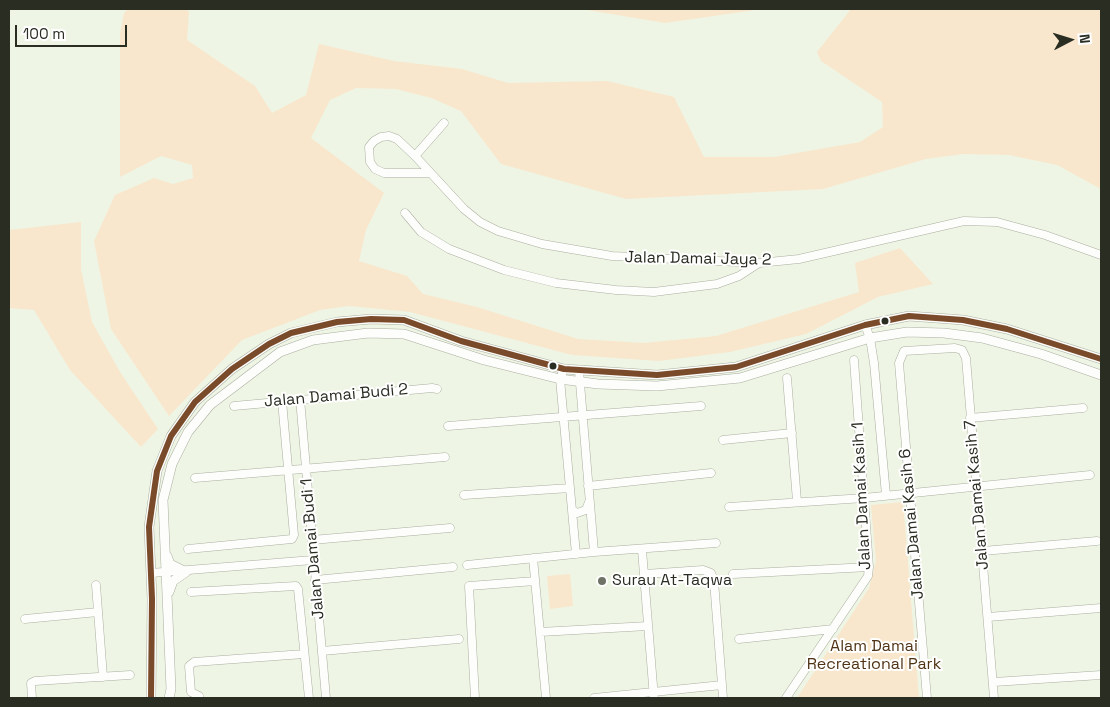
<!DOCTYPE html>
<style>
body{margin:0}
#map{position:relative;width:1110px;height:707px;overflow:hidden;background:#eff5e4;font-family:"Space Grotesk",sans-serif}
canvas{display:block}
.frame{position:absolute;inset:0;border:10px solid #292d22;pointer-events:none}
.north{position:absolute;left:1045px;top:15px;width:50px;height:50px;-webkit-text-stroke:4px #fff;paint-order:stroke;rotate:85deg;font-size:14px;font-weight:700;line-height:20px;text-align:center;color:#292d22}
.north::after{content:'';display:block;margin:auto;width:18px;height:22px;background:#292d22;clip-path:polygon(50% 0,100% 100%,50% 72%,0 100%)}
.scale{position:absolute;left:15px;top:25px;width:112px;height:22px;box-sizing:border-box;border:2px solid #292d22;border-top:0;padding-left:6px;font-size:15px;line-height:18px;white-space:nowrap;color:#292d22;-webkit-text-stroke:4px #fff;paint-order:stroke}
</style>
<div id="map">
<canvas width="1110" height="707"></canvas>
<div class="frame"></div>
<div class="north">N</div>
<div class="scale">100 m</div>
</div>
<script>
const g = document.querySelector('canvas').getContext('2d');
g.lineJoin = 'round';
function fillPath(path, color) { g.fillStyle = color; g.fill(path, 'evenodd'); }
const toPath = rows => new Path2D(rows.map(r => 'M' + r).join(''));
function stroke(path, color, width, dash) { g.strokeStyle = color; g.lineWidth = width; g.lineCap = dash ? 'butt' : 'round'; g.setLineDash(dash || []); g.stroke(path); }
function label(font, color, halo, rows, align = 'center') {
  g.font = font + ' "Space Grotesk",sans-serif'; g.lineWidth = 4; g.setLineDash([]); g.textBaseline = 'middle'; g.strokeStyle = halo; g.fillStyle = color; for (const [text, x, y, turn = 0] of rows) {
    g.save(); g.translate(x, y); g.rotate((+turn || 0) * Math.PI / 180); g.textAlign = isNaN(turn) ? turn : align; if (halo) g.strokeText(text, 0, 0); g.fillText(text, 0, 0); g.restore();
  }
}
fillPath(toPath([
 [128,9,186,9,189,12,187,40,255,86,272,113,306,95,319,44,394,61,462,69,508,83,607,81,674,97,704,157,774,157,860,142,883,127,882,102,821,61,817,52,851,9,1101,9,1101,189,1057,165,1009,155,963,154,926,159,823,189,626,199,501,164,461,111,431,98,396,89,356,88,330,100,311,138,384,193,366,230,359,261,407,276,423,294,477,307,578,339,644,343,716,336,859,292,855,263,900,248,933,284,878,297,806,334,730,352,659,361,572,355,410,312,349,306,320,310,242,340,169,416,111,329,94,241,115,195,154,178,173,184,193,178,192,165,161,156,120,177,120,34,124,13],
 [581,9,762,9,665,23],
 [81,222,81,269,92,322,120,372,158,429,141,447,70,370,34,310,9,308,9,230],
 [903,502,919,698,797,698,869,588,876,561,871,505],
 [570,574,573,606,550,609,547,576]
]), '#f8e7cd');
const minor = toPath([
 [415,156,444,123],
 [429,173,384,173,375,169,370,162,369,147,374,141,381,137,389,136,397,139,415,156,464,209,480,222,498,231,542,244,612,256,759,263,799,259,964,221,997,222,1045,235,1101,255],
 [405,213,421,232,449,249,504,270,556,283,616,290,654,292,717,284,739,276,759,263],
 [865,325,870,338,874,363,886,495],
 [564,369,560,379,576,554],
 [579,371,594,552],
 [787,378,797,501],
 [300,399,326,698],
 [234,406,432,388,437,389],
 [970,418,1083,408],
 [448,426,701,406],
 [723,440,792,433],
 [195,478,445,457],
 [588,486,711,473],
 [464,495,570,488],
 [729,507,864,498,1090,475],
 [572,510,577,513,586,510,589,502],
 [312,540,450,528],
 [188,549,292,539,294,535,282,401],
 [642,550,654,698],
 [983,551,1097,541],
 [533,558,546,698],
 [467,565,594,552,716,543],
 [151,573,313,560],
 [645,574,703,570,711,573,714,581,723,698],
 [733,574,869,567],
 [315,580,453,567],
 [96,585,103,677],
 [191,592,296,586,298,589,309,698],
 [988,617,1101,608],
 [25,619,98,612],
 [540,632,648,626],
 [739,639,833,629],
 [322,651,459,639],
 [994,682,1101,675],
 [199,696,191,692,189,666,194,662,304,654],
 [32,698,31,683,35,681,130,675],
 [475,698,469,586,535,581],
 [594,698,722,685],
 [786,698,868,576,869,567,854,360],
 [927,698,899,363,904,351,955,348,962,350,966,358,994,698]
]);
const tertiary = toPath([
 [167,556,170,564,186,572,173,581,169,592],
 [151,698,152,599,149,527,157,471,171,436,195,402,232,369,269,344,291,333,337,322,371,319,404,320,461,341,564,369,657,375,736,367,865,325,909,316,963,320,1007,329,1101,359],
 [169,698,171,689,163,500,172,464,188,432,210,405,280,352,313,340,368,333,404,334,484,360,560,379,598,384,657,386,740,378,870,338,907,332,944,333,982,338,1041,354,1101,375]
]);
stroke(minor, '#aaaea1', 9);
stroke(tertiary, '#aaaea1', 10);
stroke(minor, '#fdfefb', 8);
stroke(tertiary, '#fdfefb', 9);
stroke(toPath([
 [151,698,152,599,149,527,157,471,171,436,195,402,232,369,269,344,291,333,337,322,371,319,404,320,461,341,564,369,657,375,736,367,865,325,909,316,963,320,1007,329,1101,359]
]), '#7a4b2a', 6);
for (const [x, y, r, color] of [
 [885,321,4.5,"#292d22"],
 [553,366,4.5,"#292d22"],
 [602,581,5,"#6e7366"]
]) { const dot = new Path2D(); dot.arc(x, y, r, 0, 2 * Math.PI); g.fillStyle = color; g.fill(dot); stroke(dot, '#fff', 2); }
label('16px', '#292d22', '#fff', [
 ["Jalan Damai Jaya 2",698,259,1],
 ["Jalan Damai Budi 2",336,396,-5],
 ["Jalan Damai Kasih 7",977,495,-95],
 ["Jalan Damai Kasih 1",862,496,-93],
 ["Jalan Damai Kasih 6",912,524,-95],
 ["Jalan Damai Budi 1",313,549,-95]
]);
label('16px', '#292d22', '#fff', [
 ["Surau At-Taqwa",612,581]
], 'left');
label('16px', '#503315', '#fff', [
 ["Alam Damai",874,647],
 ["Recreational Park",874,665]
]);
</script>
